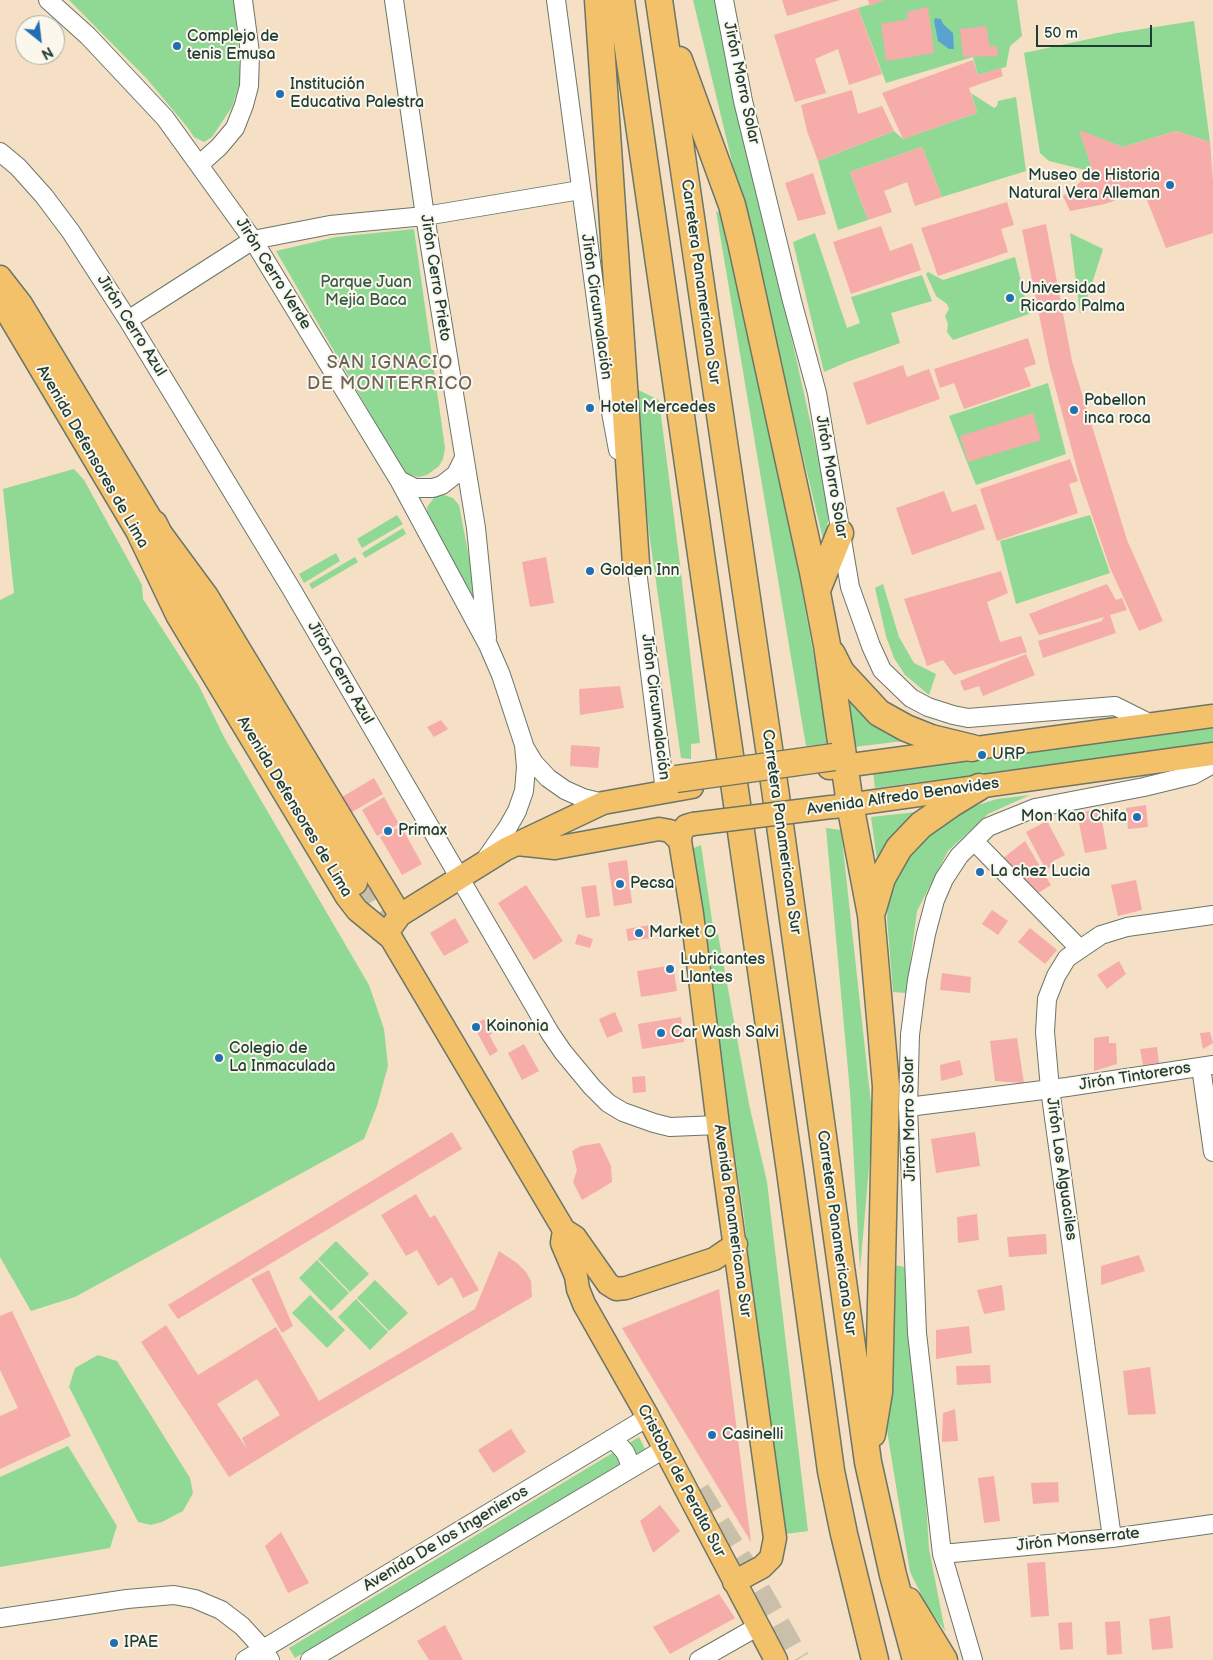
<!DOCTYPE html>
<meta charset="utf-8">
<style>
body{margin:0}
#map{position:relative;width:1213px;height:1660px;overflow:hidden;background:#f5dfc5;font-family:"Balsamiq Sans",sans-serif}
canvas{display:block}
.north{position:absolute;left:15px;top:15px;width:50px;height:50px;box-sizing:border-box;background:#fbf7ec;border:1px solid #a3ada2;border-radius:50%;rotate:151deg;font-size:14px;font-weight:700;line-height:20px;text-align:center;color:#1f3d34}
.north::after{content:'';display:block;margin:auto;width:18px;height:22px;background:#1f6fb2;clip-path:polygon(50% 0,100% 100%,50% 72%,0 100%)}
.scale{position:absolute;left:1036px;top:25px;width:116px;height:22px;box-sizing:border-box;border:2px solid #1f3d34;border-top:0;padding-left:6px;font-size:15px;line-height:18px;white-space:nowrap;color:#1f3d34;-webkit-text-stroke:4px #fbf7ec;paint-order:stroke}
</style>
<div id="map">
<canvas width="1213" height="1660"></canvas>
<div class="north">N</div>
<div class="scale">50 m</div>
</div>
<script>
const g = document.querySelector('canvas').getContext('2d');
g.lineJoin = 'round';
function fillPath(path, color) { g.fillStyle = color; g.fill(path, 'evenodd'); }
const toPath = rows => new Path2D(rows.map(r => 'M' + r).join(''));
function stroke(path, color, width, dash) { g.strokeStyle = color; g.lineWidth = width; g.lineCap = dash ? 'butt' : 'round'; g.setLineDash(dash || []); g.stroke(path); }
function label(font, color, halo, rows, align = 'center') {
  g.font = font + ' "Balsamiq Sans",sans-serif'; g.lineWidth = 4; g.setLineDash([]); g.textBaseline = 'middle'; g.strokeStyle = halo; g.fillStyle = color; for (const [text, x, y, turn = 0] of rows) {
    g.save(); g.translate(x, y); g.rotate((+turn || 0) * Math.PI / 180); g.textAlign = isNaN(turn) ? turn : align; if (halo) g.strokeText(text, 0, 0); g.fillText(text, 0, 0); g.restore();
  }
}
fillPath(toPath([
 [69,0,234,0,241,79,232,107,212,137,204,142,194,137,188,128,147,79],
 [693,0,716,0,830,510,824,543],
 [884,0,1017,0,1022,36,1010,46,1006,67,978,75,973,57,886,83,858,8],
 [1194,21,1210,142,1176,131,1123,147,1080,131,1093,172,1049,161,1040,153,1024,53,1117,33],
 [971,93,994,108,997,106,998,101,1016,97,1026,171,942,197,922,147,850,172,868,220,838,230,818,161,894,131,903,139,977,113],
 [716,211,724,216,789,521,830,744,806,746],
 [414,229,445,448,443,459,439,466,427,475,419,477,408,474,403,470,276,251,336,237],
 [815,233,847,328,860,323,851,297,922,275,932,301,891,313,900,343,847,362,824,372,793,242],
 [1070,233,1103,249,1089,293,1080,314],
 [1015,257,1029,314,953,340,947,332,948,324,945,316,949,309,947,304,936,296,926,274,928,272,943,280],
 [1048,383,1066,454,976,485,949,416],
 [634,388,659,400,680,564,700,743,691,744,691,759,681,758,649,532],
 [74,469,84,480,142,585,143,599,199,686,224,737,369,985,384,1029,388,1066,377,1106,364,1139,75,1297,31,1311,0,1257,0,600,14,593,3,489],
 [439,495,444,495,453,498,459,505,478,605,428,518,427,507,434,498],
 [397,515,403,524,362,548,357,539],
 [1090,515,1110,573,1016,604,1000,541],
 [403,528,406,534,365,558,362,553],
 [336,553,340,561,304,583,299,574],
 [355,557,358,562,312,589,309,584],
 [883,584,899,637,914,663,936,674,929,695,905,675,894,658,886,636,875,588],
 [845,689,912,740,854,747],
 [1213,725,1213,743,875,788,873,772],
 [1030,795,988,814,948,851,917,911,906,993,893,992,887,918,890,880,922,841,959,811,997,799],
 [934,810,878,867,871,817],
 [826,828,841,830,873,1122,860,1270,850,1092],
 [701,845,714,934,718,934,749,1104,767,1182,808,1531,785,1534,767,1428,744,1216,689,850],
 [336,1241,369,1274,350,1292,318,1259],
 [317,1260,349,1293,331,1311,299,1278],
 [888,1264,911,1268,929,1549,945,1631,927,1606,910,1572,884,1412],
 [375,1280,408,1313,389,1331,357,1298],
 [310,1295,345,1330,327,1348,292,1313],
 [356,1299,388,1332,370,1350,338,1317],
 [98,1355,117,1361,190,1478,193,1493,183,1511,162,1522,151,1525,138,1522,69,1387,75,1368],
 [639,1437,645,1449,295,1658,289,1648],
 [68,1446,117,1526,110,1548,0,1567,0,1477]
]), '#90d994');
fillPath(toPath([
 [935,18,941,19,943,24,953,33,954,49,949,49,938,41,934,21]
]), '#59a3d0');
fillPath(toPath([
 [782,0,840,0,787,16],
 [868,0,884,0,870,6],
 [928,7,934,53,886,61,881,24,908,19,907,12],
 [858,8,882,74,849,85,838,49,815,59,826,93,795,102,774,35],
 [986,26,990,47,997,46,998,56,963,57,960,29],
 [973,60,978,75,1001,68,1003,76,969,88,977,113,903,139,882,93],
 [852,90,858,114,882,106,894,131,818,161,807,131,801,105],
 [1079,130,1123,147,1176,131,1210,142,1213,181,1213,233,1166,248,1143,190,1105,204,1070,211,1063,196,1093,172],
 [922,147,942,197,915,206,907,182,884,191,892,212,868,220,850,172],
 [813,173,826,214,798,221,785,183],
 [1007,202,1014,225,1001,229,1008,252,938,276,921,228],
 [1046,224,1072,361,1127,540,1163,621,1139,631,1110,568,1080,480,1049,364,1022,230],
 [881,226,890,251,912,243,921,270,851,294,833,242],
 [1028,338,1036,364,1024,368,1031,386,964,409,954,383,940,388,934,369],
 [903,365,907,377,929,369,940,399,867,425,853,383],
 [1033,413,1041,440,968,462,960,436],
 [1070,459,1078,481,1069,484,1078,513,997,541,980,489],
 [944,491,952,512,976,504,985,529,912,555,896,508],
 [546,557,554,603,530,607,522,562],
 [1001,571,1008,593,987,602,1000,642,1021,636,1027,652,954,675,943,660,927,666,904,599],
 [1107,584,1116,600,1122,598,1127,610,1110,615,1116,633,1043,658,1038,641,1102,621,1104,617,1039,635,1029,614],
 [1026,654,1035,675,983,696,979,686,964,691,960,681],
 [620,686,624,708,580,715,579,689],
 [441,720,448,729,434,737,427,727],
 [571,745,600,747,598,768,570,766],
 [374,778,383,794,352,812,342,797],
 [384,797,399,824,377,836,362,810],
 [1146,805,1148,827,1128,829,1126,808],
 [1100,809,1107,849,1085,853,1077,813],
 [1047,821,1065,855,1053,861,1054,865,1046,870,1026,832],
 [401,826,422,864,402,875,380,837],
 [1025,841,1051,885,1035,895,1002,859],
 [627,860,632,903,614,906,608,863],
 [1136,880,1142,910,1118,916,1111,885],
 [526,885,563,941,534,960,498,903],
 [596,885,600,916,586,918,581,887],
 [992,910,1008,921,998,935,982,924],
 [455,918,469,942,444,956,430,933],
 [650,925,652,938,628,941,626,929],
 [1030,928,1057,950,1045,964,1018,942],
 [578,934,593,939,590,948,575,944],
 [1119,961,1126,974,1107,989,1097,975],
 [673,965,677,991,641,997,637,971],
 [942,973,971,977,970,993,940,990],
 [615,1012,623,1031,607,1038,599,1019],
 [681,1017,684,1042,642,1049,638,1024],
 [484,1019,492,1034,489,1035,498,1051,490,1056,473,1025],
 [1210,1032,1213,1043,1203,1049,1200,1033],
 [1109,1036,1109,1043,1116,1043,1117,1064,1094,1071,1094,1038],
 [1017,1038,1024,1083,995,1081,990,1041],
 [524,1044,539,1071,522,1080,508,1053],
 [1157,1047,1159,1063,1143,1065,1140,1049],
 [960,1060,963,1075,941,1081,940,1065],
 [645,1076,646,1092,633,1093,632,1077],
 [452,1132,462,1149,178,1319,168,1305],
 [975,1132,980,1166,936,1173,931,1139],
 [600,1143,611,1166,612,1182,582,1200,573,1182,577,1170,572,1151,581,1146],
 [416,1194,430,1218,435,1215,479,1290,463,1298,452,1277,438,1286,417,1250,406,1256,381,1215],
 [977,1214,979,1240,958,1243,957,1217],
 [1046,1234,1047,1254,1009,1257,1007,1237],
 [499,1251,517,1263,526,1272,531,1281,532,1297,315,1424,229,1477,141,1342,166,1325,198,1375,276,1327,319,1401,475,1309],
 [257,1379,280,1415,242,1438,247,1449,217,1404],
 [1139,1255,1145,1271,1101,1285,1101,1266],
 [269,1270,293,1326,282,1333,251,1279],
 [1002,1285,1005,1310,984,1314,977,1290],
 [719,1289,751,1542,622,1328],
 [12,1311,71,1436,0,1469,0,1416,18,1408,0,1370,0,1316],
 [969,1326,972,1353,936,1359,936,1330],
 [990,1365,991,1383,957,1385,956,1366],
 [1150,1367,1156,1414,1128,1415,1123,1371],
 [955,1409,958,1441,942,1442,943,1413],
 [511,1429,526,1452,493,1473,478,1450],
 [994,1476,1000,1521,984,1523,978,1478],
 [1058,1482,1059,1502,1033,1504,1031,1483],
 [660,1505,680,1531,653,1553,640,1521],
 [281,1532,309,1583,288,1593,265,1546],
 [1045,1562,1049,1616,1031,1617,1027,1563],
 [719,1594,735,1618,670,1654,653,1627],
 [1170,1616,1173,1648,1152,1650,1149,1619],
 [1120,1621,1122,1654,1107,1655,1105,1622],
 [1072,1622,1073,1649,1060,1650,1058,1623],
 [445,1625,463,1660,429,1660,417,1641]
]), '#f6aca9');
stroke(toPath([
 [354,882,385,934],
 [697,1491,748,1574,797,1660]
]), '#cabfa8', 26, [26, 13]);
const minor = toPath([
 [48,0,88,36,165,118,253,240,399,480,488,645,501,675,524,745,526,767,524,791,517,811,508,827,485,860],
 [394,0,425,216,476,528,487,638],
 [556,0,611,412,618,450],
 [724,0,743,101,792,301,817,393,850,587,871,646,882,670,911,698,928,707,953,715,968,718,1115,706,1151,724],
 [0,152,18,167,44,196,71,232,128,320,292,590,550,1033,563,1052,592,1087,608,1103,623,1112,654,1123,670,1127,718,1125],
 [200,164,219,147,235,128,244,105,249,86,250,53,243,0],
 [128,320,253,240,330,225,425,216,580,190],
 [399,480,415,488,433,488,442,485,456,474,464,458],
 [635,555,665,791],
 [525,748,534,763,548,778,565,790,583,798,603,803],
 [974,841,1079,948],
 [1201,1067,1213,1152],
 [908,1107,1067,1087,1213,1065],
 [611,1439,618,1444,625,1452,629,1461,629,1470],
 [1112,1538,1050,1089,1045,1032,1047,999,1056,976,1067,958,1101,935,1127,927,1213,915],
 [942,1554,1112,1538,1213,1524],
 [0,1618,127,1599,174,1595,195,1599,221,1610,242,1626,263,1649,270,1660],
 [245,1660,648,1417],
 [310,1660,664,1449],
 [699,1660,757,1627],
 [973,1660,942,1554,917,1333,908,1107,910,1035,917,980,926,934,935,900,944,879,959,856,988,827,1035,808,1144,787,1193,775,1213,764]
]);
const major = toPath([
 [0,277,21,304,154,524,207,596,400,915],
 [0,304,8,314,137,531,177,615,347,897,357,910,391,938,564,1230,562,1243,576,1276,578,1289,584,1304,648,1417,776,1660],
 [829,768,1213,716],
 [833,807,1213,754],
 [693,824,686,826,681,833,680,841,692,914,718,1125,775,1538,771,1558,762,1567,734,1582],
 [517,844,555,848,659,829,670,831,680,841],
 [392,926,400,915,506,849,603,803,692,787],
 [564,1230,575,1237,608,1284,616,1289,626,1288,714,1259,736,1244]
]);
const highway = toPath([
 [598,0,636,564],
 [621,0,790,1171,831,1471,844,1534,875,1660],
 [659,0,775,789,868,1462,893,1575,916,1660],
 [679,60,732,205,741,242,813,572,827,645,850,804,871,915,886,1086,879,1392,872,1434],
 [154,524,192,603,354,882],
 [817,590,840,533],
 [832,654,841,672,879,713,906,728,931,738,972,748],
 [873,909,882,878,899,848,921,825,951,804,979,787],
 [908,1601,944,1660]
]);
stroke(minor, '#6a7667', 20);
stroke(major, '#6a7667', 25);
stroke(highway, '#6a7667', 29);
stroke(minor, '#fff', 18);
stroke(major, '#f4c16b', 22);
stroke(highway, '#f4c16b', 26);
const majorBridge = toPath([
 [693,824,831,807]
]);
const highwayBridge = toPath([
 [676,779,834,757]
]);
stroke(majorBridge, '#6a7667', 25, []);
stroke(highwayBridge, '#6a7667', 29, []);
stroke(majorBridge, '#f4c16b', 22);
stroke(highwayBridge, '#f4c16b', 26);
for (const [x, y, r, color] of [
 [177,46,5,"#1f6fb2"],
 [280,94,5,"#1f6fb2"],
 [1170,185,5,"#1f6fb2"],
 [1010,298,5,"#1f6fb2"],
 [590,408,5,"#1f6fb2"],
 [1074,410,5,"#1f6fb2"],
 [590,571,5,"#1f6fb2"],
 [982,755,5,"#1f6fb2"],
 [1137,817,5,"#1f6fb2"],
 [388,831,5,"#1f6fb2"],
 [980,872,5,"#1f6fb2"],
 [620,884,5,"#1f6fb2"],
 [639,933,5,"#1f6fb2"],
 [670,969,5,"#1f6fb2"],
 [476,1027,5,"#1f6fb2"],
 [661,1033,5,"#1f6fb2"],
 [219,1058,5,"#1f6fb2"],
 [712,1435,5,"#1f6fb2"],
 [114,1643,5,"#1f6fb2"]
]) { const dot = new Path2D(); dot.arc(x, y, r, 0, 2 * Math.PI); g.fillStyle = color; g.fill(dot); stroke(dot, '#fbf7ec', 2); }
label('16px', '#1f3d34', '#fbf7ec', [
 ["Complejo de",187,37],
 ["tenis Emusa",187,55],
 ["Institución",290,85],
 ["Educativa Palestra",290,103],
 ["Museo de Historia",1160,176,"right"],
 ["Natural Vera Alleman",1160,194,"right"],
 ["Universidad",1020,289],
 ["Ricardo Palma",1020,307],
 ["Pabellon",1084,401],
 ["inca roca",1084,419],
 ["Hotel Mercedes",600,408],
 ["Golden Inn",600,571],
 ["URP",992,755],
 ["Mon Kao Chifa",1127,817,"right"],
 ["Primax",398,831],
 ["La chez Lucia",990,872],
 ["Pecsa",630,884],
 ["Market O",649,933],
 ["Lubricantes",680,960],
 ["Llantes",680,978],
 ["Koinonia",486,1027],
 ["Car Wash Salvi",671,1033],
 ["Colegio de",229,1049],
 ["La Inmaculada",229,1067],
 ["Casinelli",722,1435],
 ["IPAE",124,1643]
], 'left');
label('16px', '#1f3d34', '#fbf7ec', [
 ["Jirón Morro Solar",741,83,78],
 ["Jirón Cerro Verde",273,274,58],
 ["Jirón Cerro Prieto",435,278,81],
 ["Carretera Panamericana Sur",700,282,82],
 ["Jirón Circunvalación",596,307,82],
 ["Jirón Cerro Azul",131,326,58],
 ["Avenida Defensores de Lima",92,457,60],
 ["Jirón Morro Solar",831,477,80],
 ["Jirón Cerro Azul",340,673,60],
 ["Jirón Circunvalación",655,707,83],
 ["Avenida Alfredo Benavides",903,797,-8],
 ["Avenida Defensores de Lima",294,807,59],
 ["Carretera Panamericana Sur",781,832,82],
 ["Jirón Tintoreros",1135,1077,-9],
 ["Jirón Morro Solar",910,1119,-91],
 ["Jirón Los Alguaciles",1061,1169,82],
 ["Avenida Panamericana Sur",732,1221,82],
 ["Carretera Panamericana Sur",836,1233,82],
 ["Cristobal de Peralta Sur",681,1481,62],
 ["Avenida De los Ingenieros",446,1539,-31],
 ["Jirón Monserrate",1078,1540,-6]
]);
label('16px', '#365c47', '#fbf7ec', [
 ["Parque Juan",366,283],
 ["Mejia Baca",366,301]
]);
g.letterSpacing = '1px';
label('18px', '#6a645d', '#fbf7ec', [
 ["SAN IGNACIO",390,363],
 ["DE MONTERRICO",390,384]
]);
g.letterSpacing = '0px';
</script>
